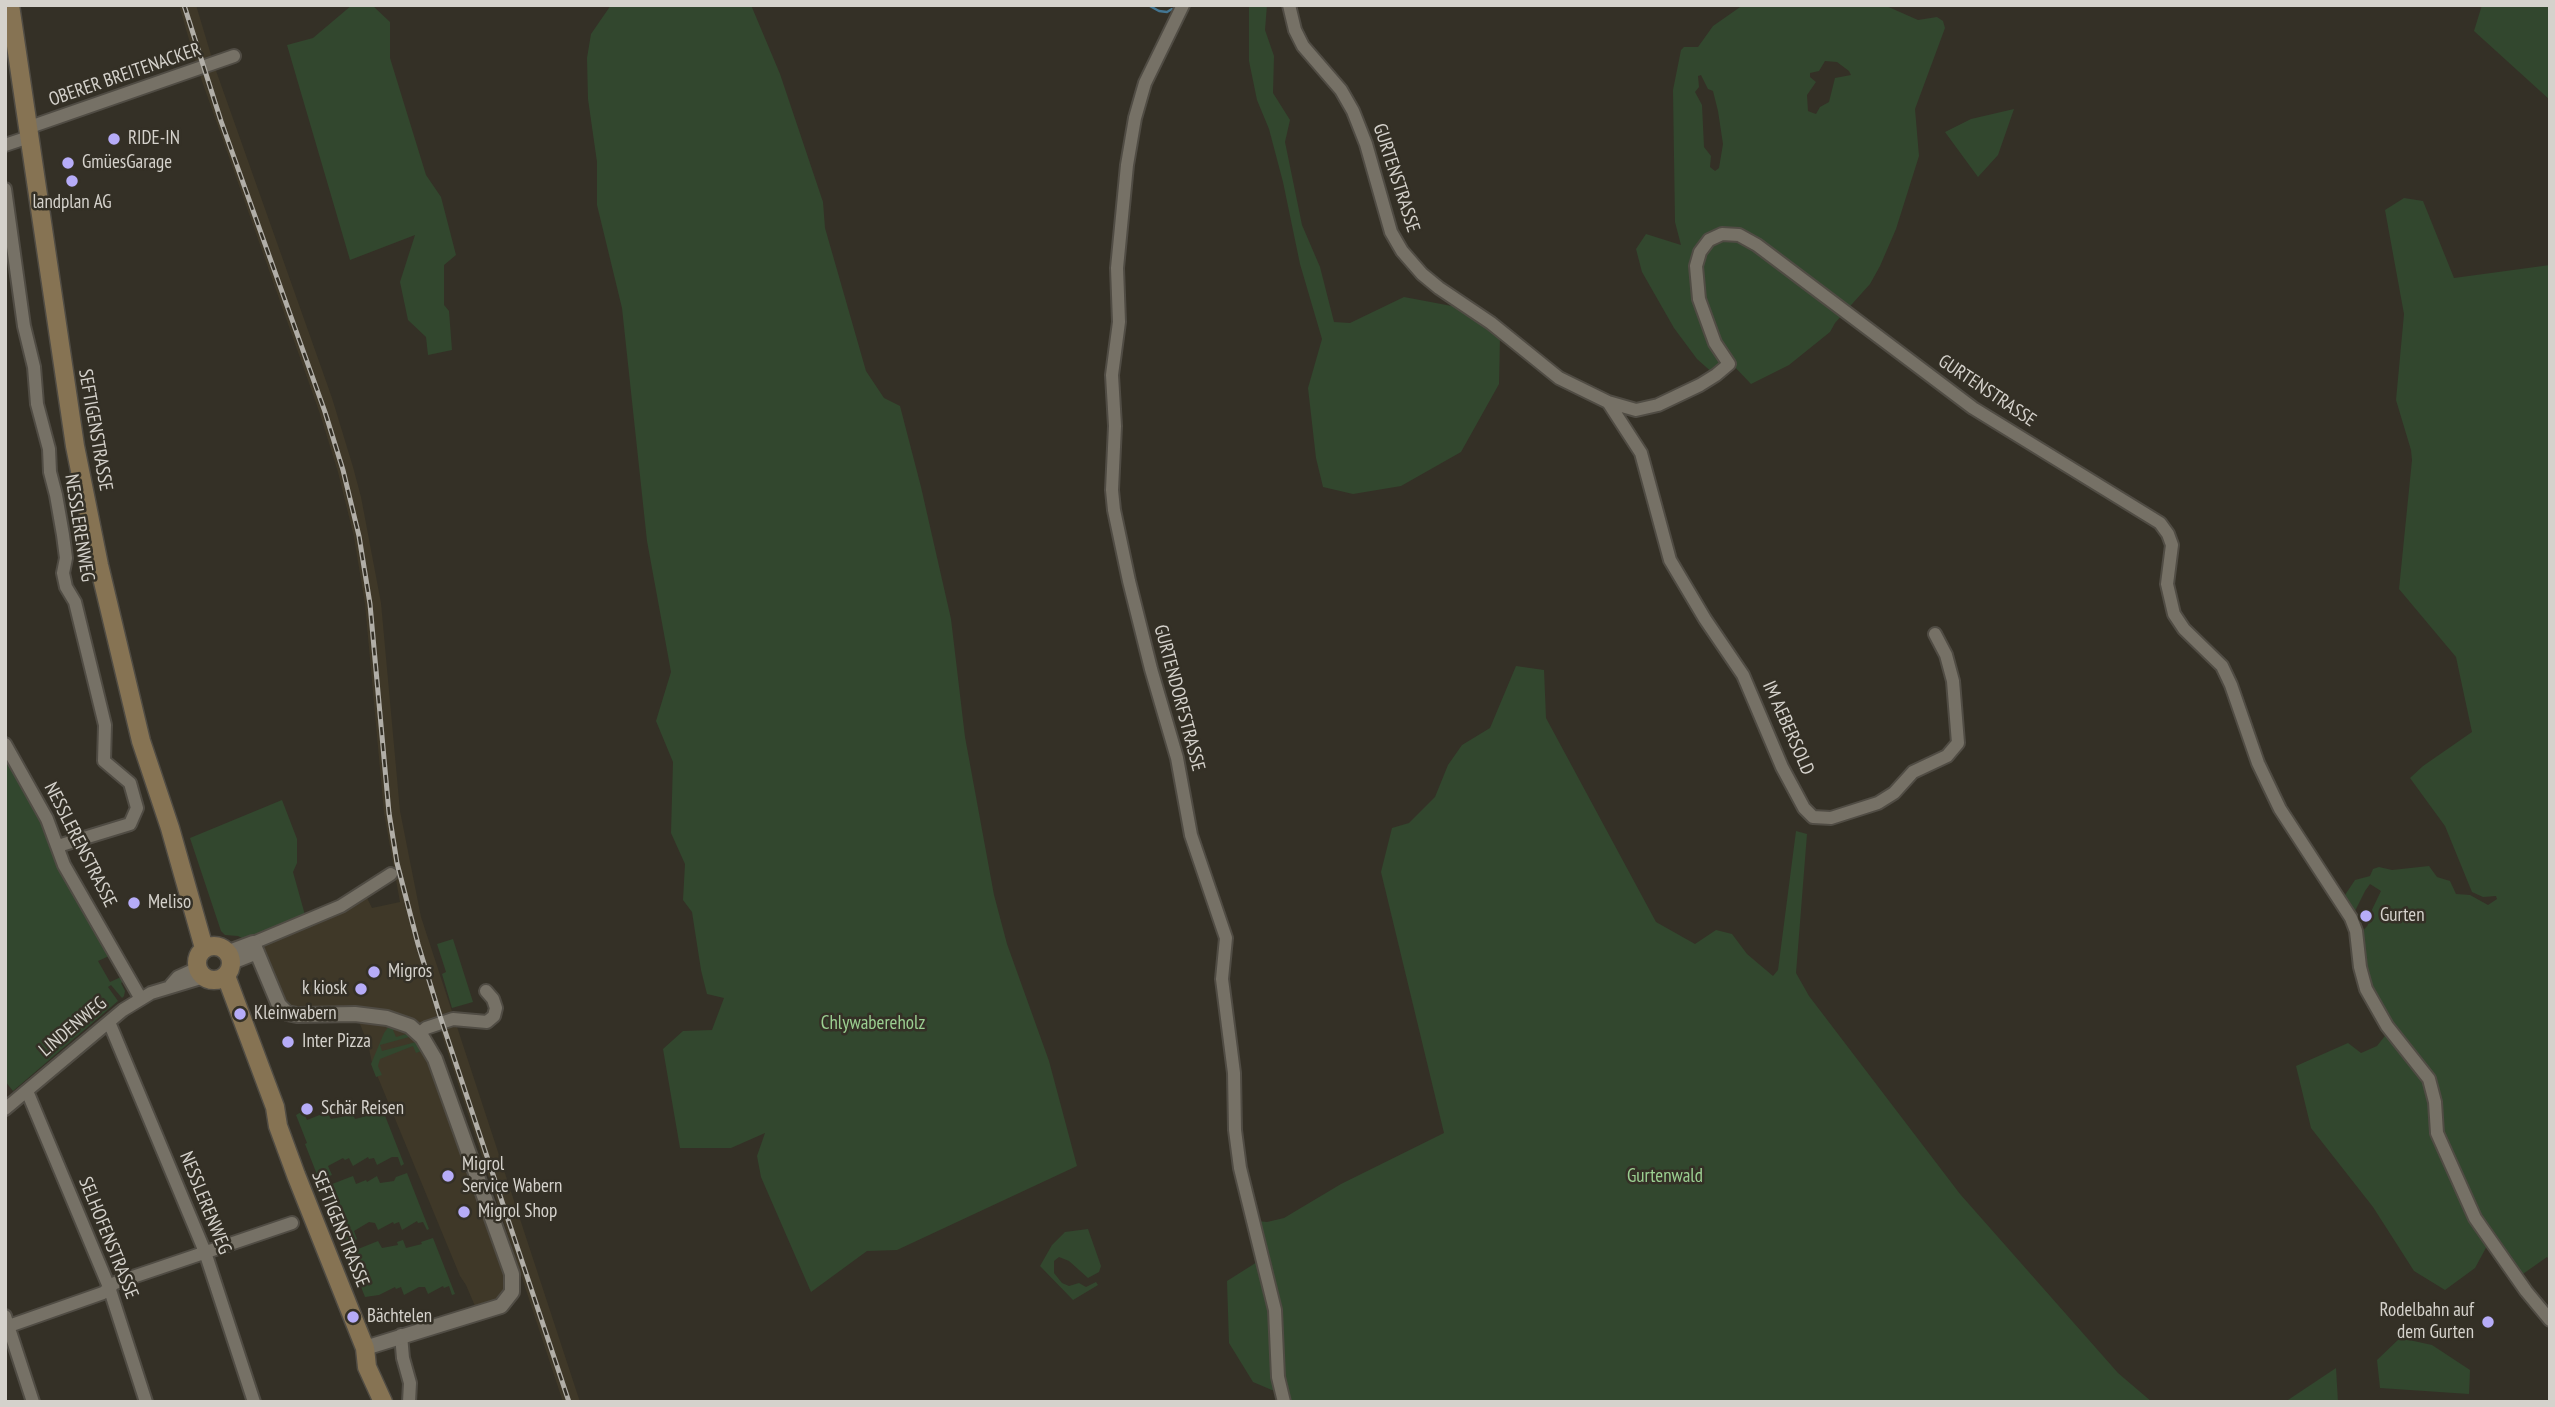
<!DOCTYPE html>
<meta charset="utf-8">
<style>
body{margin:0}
#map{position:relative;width:2555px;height:1407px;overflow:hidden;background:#343026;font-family:"PT Sans Narrow",sans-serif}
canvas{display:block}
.frame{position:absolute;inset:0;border:7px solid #d5d2cc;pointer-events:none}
</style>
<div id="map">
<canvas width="2555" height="1407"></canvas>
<div class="frame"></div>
</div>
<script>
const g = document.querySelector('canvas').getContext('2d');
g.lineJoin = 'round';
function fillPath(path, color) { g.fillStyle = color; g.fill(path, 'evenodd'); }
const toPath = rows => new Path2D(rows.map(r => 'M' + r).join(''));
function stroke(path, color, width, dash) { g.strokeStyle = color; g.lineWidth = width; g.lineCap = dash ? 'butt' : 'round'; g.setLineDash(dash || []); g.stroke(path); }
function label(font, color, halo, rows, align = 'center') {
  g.font = font + ' "PT Sans Narrow",sans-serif'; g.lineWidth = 5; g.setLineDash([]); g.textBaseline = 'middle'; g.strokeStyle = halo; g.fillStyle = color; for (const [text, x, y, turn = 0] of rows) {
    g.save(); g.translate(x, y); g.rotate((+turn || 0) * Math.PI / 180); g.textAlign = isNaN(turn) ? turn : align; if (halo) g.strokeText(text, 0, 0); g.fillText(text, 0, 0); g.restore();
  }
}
fillPath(toPath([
 [179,5,196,5,214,65,332,398,353,467,361,497,381,603,400,811,421,917,580,1402,563,1402,437,1020,422,1026,300,1012,286,1006,262,946,286,932,367,898,372,908,400,902,384,813,365,604,354,537,338,472,320,414,197,67],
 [358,1019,401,1027,422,1044,510,1278,506,1296,479,1309,475,1306,466,1285,460,1276,372,1063,368,1044]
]), '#3f3828');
fillPath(toPath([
 [352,5,372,5,390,22,390,58,426,175,441,197,456,255,444,265,444,305,449,311,452,350,428,355,426,337,408,320,400,282,415,235,350,260,287,45,313,38],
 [611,5,751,5,780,74,823,202,825,228,866,371,884,398,900,406,921,487,951,619,965,737,994,895,1007,944,1049,1061,1077,1166,897,1250,867,1251,811,1292,761,1177,757,1156,765,1133,731,1148,680,1148,663,1049,683,1031,712,1030,724,998,707,994,701,970,692,912,683,900,685,864,671,833,673,762,656,721,671,672,647,541,622,308,597,205,597,162,588,99,587,58,591,34],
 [1249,5,1267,5,1265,30,1274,56,1273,93,1290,120,1285,142,1302,225,1320,267,1334,322,1350,323,1404,297,1457,307,1500,337,1499,384,1461,452,1401,486,1353,494,1323,487,1316,458,1308,388,1322,339,1300,264,1283,182,1269,129,1257,100,1249,61],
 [1743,5,1884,5,1918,20,1937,17,1943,21,1945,28,1915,109,1919,156,1896,229,1880,266,1870,284,1835,323,1830,332,1789,365,1751,384,1731,363,1715,375,1697,359,1674,328,1642,272,1636,249,1646,234,1681,245,1675,222,1673,90,1681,50,1684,47,1698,47,1713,26],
 [1825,61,1837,62,1849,71,1851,75,1835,78,1829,102,1820,107,1816,114,1813,113,1808,111,1807,95,1816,82,1810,77,1810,73,1819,71],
 [1701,75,1708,89,1713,91,1718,111,1723,144,1719,168,1715,171,1710,167,1711,156,1704,147,1702,105,1695,92,1699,87,1698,76],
 [2482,5,2550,5,2550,100,2474,31],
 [2014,109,1998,155,1978,177,1945,132,1971,119],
 [2404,198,2423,201,2454,278,2550,265,2550,1260,2547,1257,2520,1276,2479,1215,2442,1136,2437,1099,2380,1013,2368,986,2361,933,2368,925,2367,920,2381,891,2370,884,2365,891,2355,911,2359,923,2343,898,2355,880,2370,876,2373,869,2379,867,2392,870,2429,866,2437,877,2450,881,2456,894,2470,895,2488,905,2497,899,2496,896,2483,897,2472,892,2445,826,2410,778,2423,766,2472,732,2456,657,2399,589,2412,460,2411,450,2396,400,2404,314,2385,210],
 [1516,666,1544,670,1546,718,1656,922,1695,944,1716,930,1732,934,1747,954,1773,976,1778,970,1796,831,1807,834,1796,973,1809,996,1960,1194,2118,1373,2152,1402,1288,1402,1286,1396,1253,1382,1229,1343,1227,1281,1265,1257,1257,1221,1267,1222,1284,1218,1341,1184,1444,1133,1381,872,1392,828,1409,823,1435,797,1448,765,1462,745,1490,728],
 [5,750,44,823,61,871,109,956,98,961,110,982,121,977,126,980,121,983,125,991,124,996,122,998,111,985,108,987,118,1001,13,1091,5,1081],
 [282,800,297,839,297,863,293,872,305,915,248,941,238,936,225,935,221,931,190,838],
 [453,939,473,1002,452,1008,442,974,446,972,437,944],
 [393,1025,398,1027,393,1030,396,1037,410,1033,413,1036,380,1045,382,1051,416,1042,421,1044,424,1050,416,1053,413,1046,380,1059,378,1066,382,1075,376,1077,371,1064,384,1033,389,1026],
 [2388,1032,2425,1082,2488,1244,2475,1268,2445,1290,2414,1271,2373,1207,2311,1128,2296,1066,2348,1043,2361,1053,2377,1046],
 [382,1108,404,1164,401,1166,398,1157,392,1157,377,1165,374,1158,369,1159,368,1157,353,1166,349,1158,345,1160,343,1158,328,1166,332,1175,329,1176,332,1184,353,1176,356,1184,366,1180,367,1182,377,1176,380,1183,394,1181,396,1177,407,1173,429,1229,427,1230,423,1222,418,1223,417,1221,402,1230,399,1222,394,1224,393,1222,378,1230,375,1223,369,1222,354,1231,357,1239,354,1241,358,1249,378,1241,382,1248,398,1245,397,1242,403,1240,406,1248,422,1244,421,1242,433,1238,455,1294,452,1295,449,1286,444,1288,443,1286,428,1294,425,1287,419,1287,404,1295,401,1287,396,1289,395,1287,379,1295,365,1297,305,1144,307,1143,296,1115,303,1111,307,1120,327,1112,331,1119,346,1116,346,1113,351,1111,355,1119,371,1115,370,1113],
 [1088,1229,1101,1266,1099,1272,1088,1278,1069,1261,1059,1257,1054,1261,1054,1273,1062,1283,1069,1286,1079,1283,1086,1287,1096,1282,1098,1285,1073,1300,1040,1266,1052,1245,1065,1232],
 [2400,1338,2432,1345,2470,1370,2469,1394,2380,1388,2377,1360],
 [2336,1368,2338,1402,2285,1402]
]), '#32472e');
stroke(toPath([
 [1148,5,1159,11,1167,12,1172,9]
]), '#437693', 2.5);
const minor = toPath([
 [1183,5,1145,83,1135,118,1127,165,1117,268,1119,322,1112,375,1115,426,1112,490,1114,510,1129,581,1151,669,1177,758,1191,835,1226,938,1222,979,1234,1073,1235,1130,1240,1168,1275,1310,1278,1377,1284,1402],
 [1289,5,1295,30,1303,46,1341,90,1353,111,1366,144,1391,232,1402,251,1422,274,1439,288,1491,323,1559,378,1608,402,1636,410,1658,405,1700,385,1716,375,1729,364,1715,343,1699,299,1696,266,1700,252,1709,240,1722,234,1739,235,1757,245,1973,408,2160,523,2168,534,2172,545,2167,584,2174,614,2184,629,2222,666,2231,685,2258,763,2280,809,2351,918,2356,931,2360,967,2366,989,2387,1026,2429,1079,2435,1102,2437,1133,2475,1218,2526,1291,2550,1320],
 [27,128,234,56],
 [5,145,29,137],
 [5,189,24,326,34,367,37,404,49,449,50,472,56,495,63,535,66,558,63,573,66,587,75,602,105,725,104,761,130,783,137,808,130,824,58,846],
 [1608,402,1641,453,1670,560,1705,619,1743,675,1782,767,1804,808,1813,817,1831,818,1878,803,1894,793,1913,772,1947,756,1958,743,1953,681,1946,655,1935,634],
 [5,744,47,819,64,865,141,999],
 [253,943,341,906,391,874],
 [171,985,178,977,198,968],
 [109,1022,205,1252,254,1402],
 [419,1034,426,1028,453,1019,487,1022,494,1016,496,1008,493,999,486,991],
 [27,1091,109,1287,146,1402],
 [5,1109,123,1010,151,993,204,977],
 [5,1316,33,1402],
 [9,1326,103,1293,115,1283,292,1223],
 [401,1335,403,1358,410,1383,409,1402]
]);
const tertiary = toPath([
 [229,952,253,943,279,1005,287,1013,297,1015,355,1014,387,1018,410,1026,422,1037,435,1059,512,1274,512,1292,501,1306,365,1348],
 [232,962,257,952]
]);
const secondary = toPath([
 [10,5,75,446,99,565,141,741,170,828,204,948],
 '197 963a17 17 0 1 1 34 0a17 17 0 1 1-34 0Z',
 [226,976,275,1107,278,1126,296,1175,365,1348,367,1367,383,1402]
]);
stroke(minor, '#504c44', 16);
stroke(tertiary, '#504c44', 18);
stroke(secondary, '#504c44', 21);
stroke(minor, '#767166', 12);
stroke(tertiary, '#767166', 14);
stroke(secondary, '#867353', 18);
const rail = toPath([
 [184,5,221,121,325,412,343,470,359,536,370,604,389,813,397,863,418,944,440,1016,569,1402]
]);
stroke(rail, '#b1aea7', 5);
stroke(rail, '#343026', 2.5, [8]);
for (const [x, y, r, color] of [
 [114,139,7,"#b6acf8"],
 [68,163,7,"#b6acf8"],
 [72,181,7,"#b6acf8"],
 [134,903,7,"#b6acf8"],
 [2366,916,7,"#b6acf8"],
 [374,972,7,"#b6acf8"],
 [361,989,7,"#b6acf8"],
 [240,1014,7,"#b6acf8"],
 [288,1042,7,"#b6acf8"],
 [307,1109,7,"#b6acf8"],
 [448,1176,7,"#b6acf8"],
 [464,1212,7,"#b6acf8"],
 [353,1317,7,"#b6acf8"],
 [2488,1322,7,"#b6acf8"]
]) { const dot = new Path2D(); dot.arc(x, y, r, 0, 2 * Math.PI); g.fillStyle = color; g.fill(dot); stroke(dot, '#343026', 2.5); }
label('19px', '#d5d2cc', '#343026', [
 ["OBERER BREITENACKER",125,75,-19],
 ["GURTENSTRASSE",1396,178,72],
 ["GURTENSTRASSE",1987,391,34],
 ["SEFTIGENSTRASSE",95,430,80],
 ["NESSLERENWEG",79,528,81],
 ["GURTENDORFSTRASSE",1179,698,75],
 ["IM AEBERSOLD",1788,728,66],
 ["NESSLERENSTRASSE",80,845,63],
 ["LINDENWEG",73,1027,-40],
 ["NESSLERENWEG",205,1203,68],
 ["SEFTIGENSTRASSE",340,1229,68],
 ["SELHOFENSTRASSE",108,1238,68]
]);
label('19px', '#d5d2cc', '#343026', [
 ["RIDE-IN",128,139],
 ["GmüesGarage",82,163],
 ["landplan AG",72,203,"center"],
 ["Meliso",148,903],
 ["Gurten",2380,916],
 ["Migros",388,972],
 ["k kiosk",347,989,"right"],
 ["Kleinwabern",254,1014],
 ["Inter Pizza",302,1042],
 ["Schär Reisen",321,1109],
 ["Migrol",462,1165],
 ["Service Wabern",462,1187],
 ["Migrol Shop",478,1212],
 ["Rodelbahn auf",2474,1311,"right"],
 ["dem Gurten",2474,1333,"right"],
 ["Bächtelen",367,1317]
], 'left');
label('19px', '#9bcf91', '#343026', [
 ["Chlywabereholz",873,1024],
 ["Gurtenwald",1665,1177]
]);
</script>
